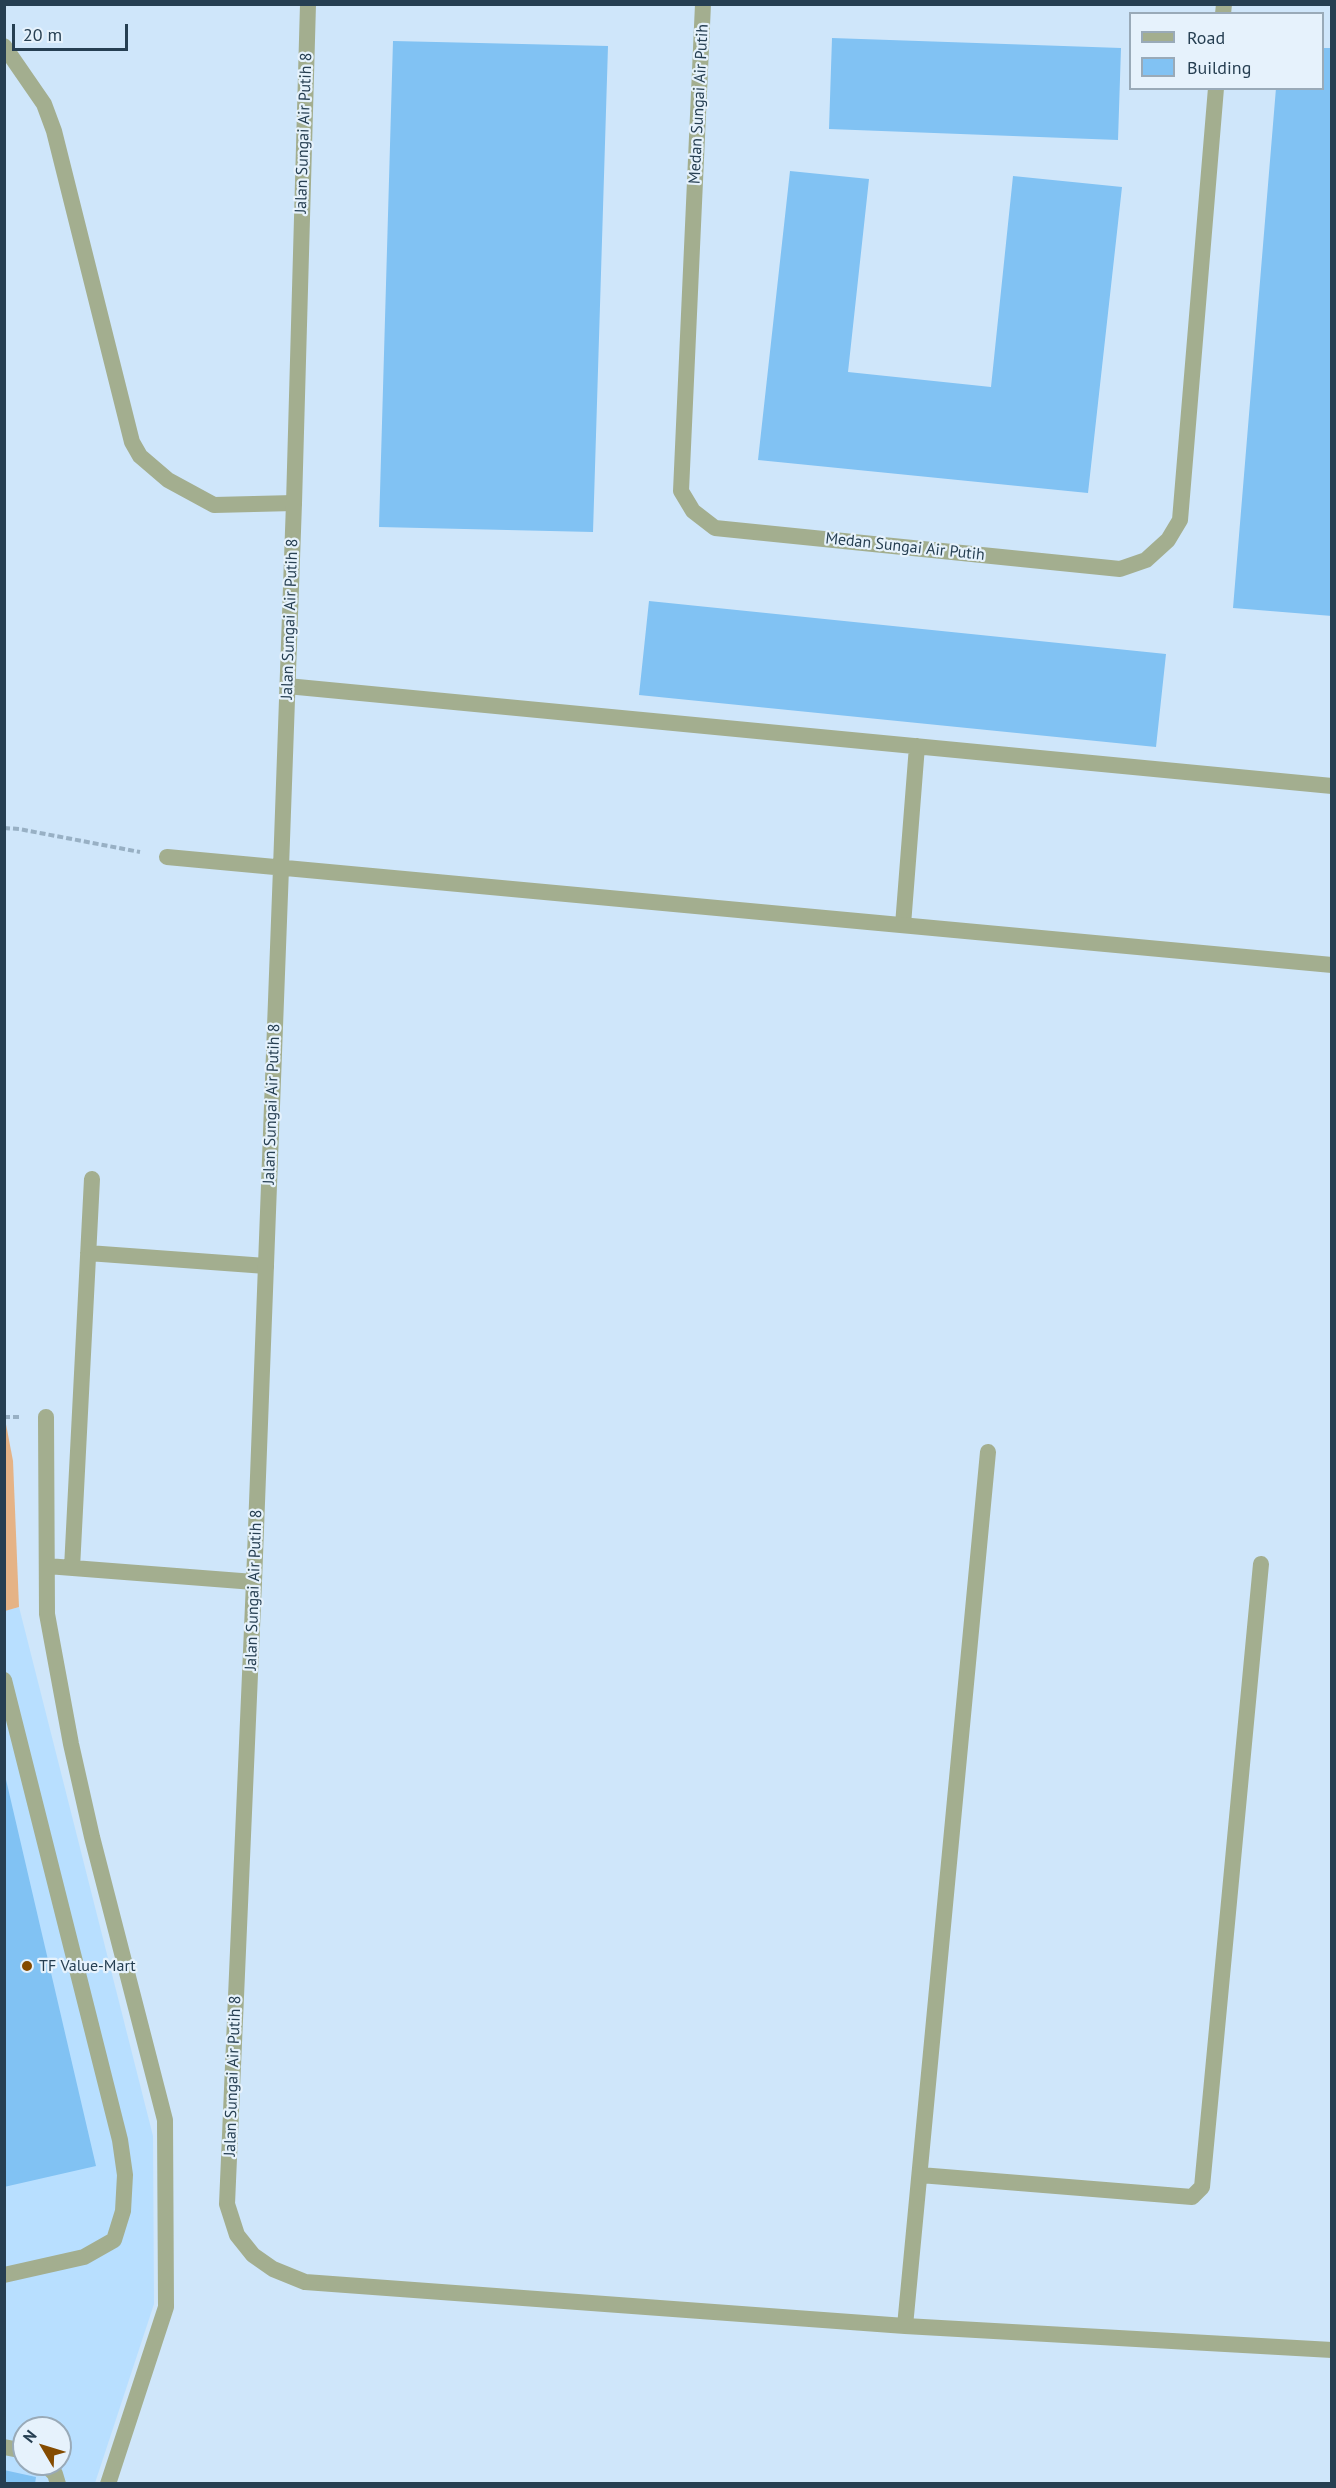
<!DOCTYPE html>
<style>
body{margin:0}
#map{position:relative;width:1336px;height:2488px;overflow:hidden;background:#cfe6fa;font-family:"PT Sans",sans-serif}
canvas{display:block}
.frame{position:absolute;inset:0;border:6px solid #263f52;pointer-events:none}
.legend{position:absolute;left:1129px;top:12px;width:195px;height:78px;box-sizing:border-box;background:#e6f2fc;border:2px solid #99aab8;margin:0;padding:8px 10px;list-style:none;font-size:18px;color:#263f52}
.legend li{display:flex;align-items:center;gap:12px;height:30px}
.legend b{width:30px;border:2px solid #99aab8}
.north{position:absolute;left:12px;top:2416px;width:60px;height:60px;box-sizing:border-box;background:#e6f2fc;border:2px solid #99aab8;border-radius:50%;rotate:308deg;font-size:16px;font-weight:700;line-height:24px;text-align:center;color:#263f52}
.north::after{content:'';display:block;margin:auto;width:21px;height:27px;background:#844b00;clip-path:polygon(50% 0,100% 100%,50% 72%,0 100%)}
.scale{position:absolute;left:12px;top:24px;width:116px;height:27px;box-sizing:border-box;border:3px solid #263f52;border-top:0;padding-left:8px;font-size:18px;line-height:21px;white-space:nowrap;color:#263f52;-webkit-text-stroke:4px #e6f2fc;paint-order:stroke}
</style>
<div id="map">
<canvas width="1336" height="2488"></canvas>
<div class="frame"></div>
<ul class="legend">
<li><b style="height:8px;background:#a3ae8f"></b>Road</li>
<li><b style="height:16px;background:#81c2f3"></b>Building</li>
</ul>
<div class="north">N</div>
<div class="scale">20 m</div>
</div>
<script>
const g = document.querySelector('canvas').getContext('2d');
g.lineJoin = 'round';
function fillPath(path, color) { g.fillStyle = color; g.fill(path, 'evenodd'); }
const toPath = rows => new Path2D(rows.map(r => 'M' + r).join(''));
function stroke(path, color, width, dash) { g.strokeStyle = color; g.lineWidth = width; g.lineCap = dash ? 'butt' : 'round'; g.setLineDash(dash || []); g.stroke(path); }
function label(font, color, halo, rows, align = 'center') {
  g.font = font + ' "PT Sans",sans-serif'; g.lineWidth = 4.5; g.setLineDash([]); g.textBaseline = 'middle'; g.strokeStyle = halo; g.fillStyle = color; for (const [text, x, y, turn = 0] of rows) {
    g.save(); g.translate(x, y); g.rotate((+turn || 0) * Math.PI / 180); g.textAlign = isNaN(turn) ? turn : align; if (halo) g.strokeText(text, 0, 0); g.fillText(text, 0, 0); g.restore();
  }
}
fillPath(toPath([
 [19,1607,153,2136,154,2304,95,2483,5,2484,4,1611],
 [24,2428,60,2428,60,2464,24,2464]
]), '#b8dfff');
fillPath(toPath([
 [5,1419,13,1461,19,1607,5,1611]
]), '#e5b386');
fillPath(toPath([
 [832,38,1121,48,1118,140,829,129],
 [393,41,608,46,593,532,379,527],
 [1322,48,1332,48,1332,616,1233,608,1276,88,1322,88],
 [790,171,869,179,848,372,991,387,1013,176,1122,187,1088,493,758,460],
 [649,601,1166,654,1156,747,639,695],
 [4,1771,96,2166,4,2187],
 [4,2470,36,2477,35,2484,4,2484]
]), '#81c2f3');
stroke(toPath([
 [4,828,19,829,140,852],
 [4,1417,19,1417]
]), '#98b0c4', 4, [6, 3]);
stroke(toPath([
 [4,46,44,104,54,131,132,442,140,456,168,480,214,505,294,503],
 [287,686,1332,786],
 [903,925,917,746],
 [88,1253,266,1266],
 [46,1417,47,1614,71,1744,92,1837,165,2120,166,2307,108,2484],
 [47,1566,254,1582],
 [72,1568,92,1179],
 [4,1680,120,2140,125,2175,123,2211,114,2240,84,2257,4,2275],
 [4,2447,24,2451],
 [45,2464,55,2474,58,2484]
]), '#a3ae8f', 16);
stroke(toPath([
 [308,4,294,503,281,868,254,1582,227,2204,237,2235,253,2255,273,2269,305,2282,905,2326,1332,2350],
 [703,4,681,491,693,511,715,528,1120,569,1146,560,1168,540,1180,520,1216,88],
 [1223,14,1224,4],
 [167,857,1332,965],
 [920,2175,1192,2197,1202,2187,1261,1564],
 [905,2326,988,1452]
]), '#a3ae8f', 16);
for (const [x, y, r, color] of [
 [27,1966,6,"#844b00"]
]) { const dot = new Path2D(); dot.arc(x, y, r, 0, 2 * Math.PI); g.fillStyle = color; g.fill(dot); stroke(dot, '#e6f2fc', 2); }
label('16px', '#263f52', '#e6f2fc', [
 ["Medan Sungai Air Putih",699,104,-87],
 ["Jalan Sungai Air Putih 8",304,133,-88],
 ["Medan Sungai Air Putih",905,547,6],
 ["Jalan Sungai Air Putih 8",290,619,-88],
 ["Jalan Sungai Air Putih 8",272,1104,-88],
 ["Jalan Sungai Air Putih 8",254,1590,-88],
 ["Jalan Sungai Air Putih 8",233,2076,-88]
]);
label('16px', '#263f52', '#e6f2fc', [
 ["TF Value-Mart",39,1966]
], 'left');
</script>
